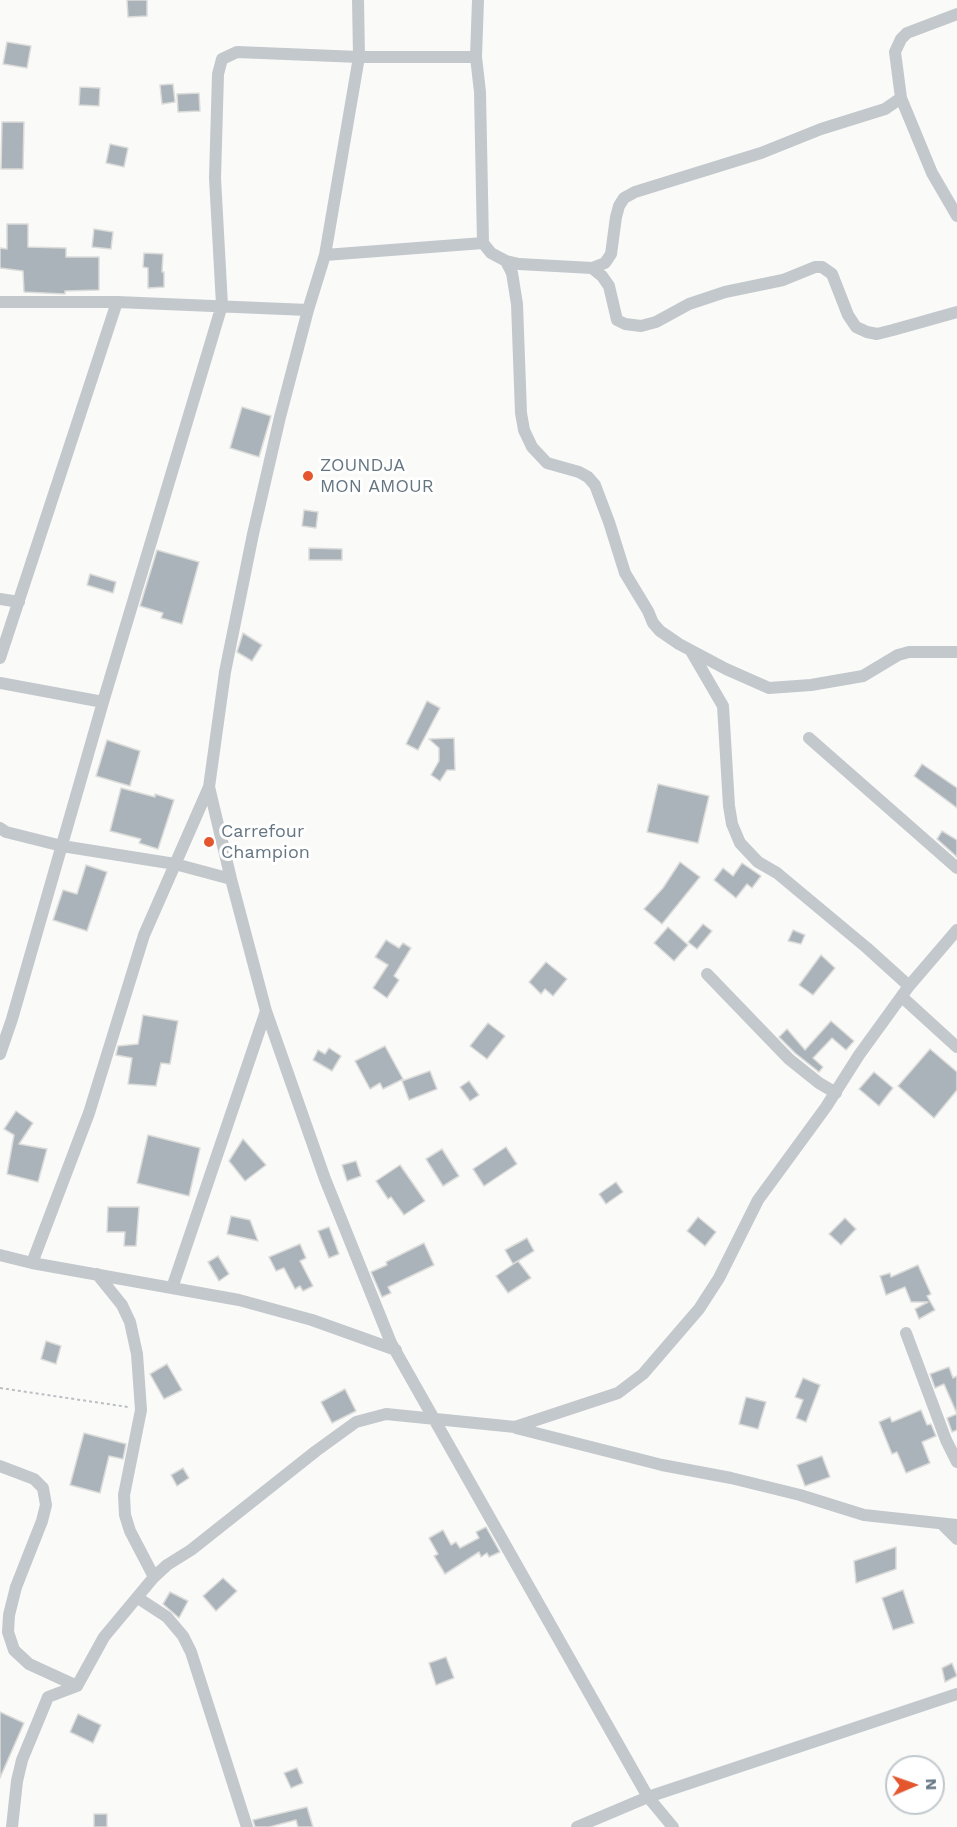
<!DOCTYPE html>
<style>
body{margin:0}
#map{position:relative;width:957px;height:1827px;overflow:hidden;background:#fafaf8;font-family:"Work Sans",sans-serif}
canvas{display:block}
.north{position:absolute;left:885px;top:1755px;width:60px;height:60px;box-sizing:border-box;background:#fff;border:2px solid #c1c8cd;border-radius:50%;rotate:88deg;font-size:16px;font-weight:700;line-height:24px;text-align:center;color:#657683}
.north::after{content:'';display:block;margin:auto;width:21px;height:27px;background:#e4572e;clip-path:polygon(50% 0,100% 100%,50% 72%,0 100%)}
</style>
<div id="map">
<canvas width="957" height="1827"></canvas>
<div class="north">N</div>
</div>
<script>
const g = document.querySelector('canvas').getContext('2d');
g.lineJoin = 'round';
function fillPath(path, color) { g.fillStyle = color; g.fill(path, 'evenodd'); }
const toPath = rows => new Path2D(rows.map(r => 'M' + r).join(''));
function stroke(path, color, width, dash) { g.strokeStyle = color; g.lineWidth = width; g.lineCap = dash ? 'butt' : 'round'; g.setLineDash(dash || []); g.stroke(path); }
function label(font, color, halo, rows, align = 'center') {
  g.font = font + ' "Work Sans",sans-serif'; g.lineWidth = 6; g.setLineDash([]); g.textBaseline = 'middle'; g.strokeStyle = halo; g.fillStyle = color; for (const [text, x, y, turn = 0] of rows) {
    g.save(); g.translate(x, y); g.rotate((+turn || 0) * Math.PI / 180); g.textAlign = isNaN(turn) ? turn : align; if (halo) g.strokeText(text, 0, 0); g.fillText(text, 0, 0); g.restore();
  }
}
const building = toPath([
 [127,0,147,0,147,16,128,17,127,0],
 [7,42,31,46,27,68,3,64,7,42],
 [173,84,175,102,162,104,160,85,173,84],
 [80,87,100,88,99,106,79,105,80,87],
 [199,93,200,111,178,112,177,94,199,93],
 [2,122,24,122,23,169,1,169,2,122],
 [110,144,128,148,124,167,106,163,110,144],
 [7,224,28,224,28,247,66,248,66,257,99,257,99,290,65,291,65,294,24,292,23,271,0,268,0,248,7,249,7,224],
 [94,229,113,232,111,249,92,247,94,229],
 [144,253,163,254,162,272,164,272,164,287,148,288,148,268,143,267,144,253],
 [242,407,271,416,259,457,230,448,242,407],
 [304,510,318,512,316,528,302,526,304,510],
 [309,548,342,549,342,560,309,560,309,548],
 [157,550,199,562,182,624,161,618,163,613,140,606,157,550],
 [90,574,116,582,113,593,87,585,90,574],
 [243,633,262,645,252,661,237,652,243,633],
 [427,701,440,708,418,750,406,744,427,701],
 [454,738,455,770,447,770,440,781,431,775,439,761,439,748,429,739,454,738],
 [107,740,140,751,130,786,96,776,107,740],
 [922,764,957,788,957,808,914,776,922,764],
 [658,784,709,796,698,843,647,832,658,784],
 [121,788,155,797,155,794,174,800,158,849,139,843,141,839,110,831,121,788],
 [942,831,957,840,957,857,937,839,942,831],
 [680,862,700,877,662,924,644,909,663,888,680,862],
 [742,863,761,876,752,888,747,884,736,898,714,880,723,868,733,876,742,863],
 [86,865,107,872,87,931,53,920,63,890,77,894,86,865],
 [703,924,712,931,697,949,688,942,703,924],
 [668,927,688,945,674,961,654,943,668,927],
 [793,930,805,935,801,944,788,941,793,930],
 [386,940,399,948,403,943,411,948,394,976,399,980,387,998,373,988,388,965,375,957,386,940],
 [821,955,835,968,813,995,799,985,821,955],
 [546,962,567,979,553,996,545,989,541,994,529,982,546,962],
 [143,1015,178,1021,170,1064,161,1063,156,1086,128,1084,132,1058,116,1055,118,1046,138,1044,143,1015],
 [831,1021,854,1041,846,1050,832,1038,813,1058,823,1067,819,1072,795,1053,779,1037,787,1029,805,1050,831,1021],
 [488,1023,505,1036,487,1059,470,1046,488,1023],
 [385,1046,403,1079,383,1089,380,1083,370,1089,355,1061,385,1046],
 [329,1048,341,1056,332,1071,313,1060,318,1050,325,1054,329,1048],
 [930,1049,957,1072,957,1090,934,1118,898,1086,930,1049],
 [430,1071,437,1089,409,1100,402,1081,430,1071],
 [874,1072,893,1088,879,1106,859,1089,874,1072],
 [469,1081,479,1095,470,1101,460,1087,469,1081],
 [16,1111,33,1123,19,1144,47,1149,38,1182,7,1174,14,1135,4,1129,16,1111],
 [148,1135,200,1148,189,1196,137,1183,148,1135],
 [243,1139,266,1165,245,1181,229,1161,243,1139],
 [506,1147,517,1164,484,1186,473,1169,506,1147],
 [442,1149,459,1176,443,1186,426,1159,442,1149],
 [356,1161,361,1176,347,1181,342,1165,356,1161],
 [400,1165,425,1201,404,1215,391,1197,388,1199,376,1181,400,1165],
 [616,1182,623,1192,606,1204,599,1194,616,1182],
 [108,1207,139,1207,136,1246,124,1246,125,1232,107,1232,108,1207],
 [231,1216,250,1220,258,1241,227,1234,231,1216],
 [698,1217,716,1232,705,1246,687,1231,698,1217],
 [845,1218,856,1229,841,1245,829,1234,845,1218],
 [329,1227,339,1254,329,1258,318,1231,329,1227],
 [527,1238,534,1251,513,1264,505,1250,527,1238],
 [424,1243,434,1265,388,1287,391,1293,382,1297,371,1272,387,1265,386,1262,424,1243],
 [300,1244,306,1258,300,1261,313,1286,303,1291,300,1286,295,1289,284,1268,276,1271,269,1257,300,1244],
 [218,1256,229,1274,219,1281,208,1262,218,1256],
 [518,1261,531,1278,508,1293,496,1276,518,1261],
 [918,1265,931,1294,927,1296,935,1310,919,1319,915,1309,928,1302,911,1302,905,1287,886,1295,880,1276,890,1273,891,1277,918,1265],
 [46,1341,61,1346,56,1364,41,1359,46,1341],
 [167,1364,182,1390,164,1399,150,1374,167,1364],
 [949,1367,953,1378,957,1376,957,1414,944,1384,935,1388,930,1374,949,1367],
 [803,1378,820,1385,806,1422,796,1418,803,1400,795,1397,803,1378],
 [345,1389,356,1411,332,1423,321,1402,345,1389],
 [746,1397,766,1402,758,1429,739,1424,746,1397],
 [921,1410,927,1425,931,1424,936,1436,922,1442,930,1463,906,1473,897,1452,892,1454,879,1422,890,1417,892,1422,921,1410],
 [957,1414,957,1430,952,1432,947,1418,957,1414],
 [84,1433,126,1444,123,1459,109,1456,100,1493,70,1485,84,1433],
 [822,1456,830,1477,805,1486,797,1465,822,1456],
 [183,1468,189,1478,177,1486,171,1475,183,1468],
 [486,1527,500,1552,489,1557,487,1553,481,1557,479,1552,445,1574,434,1556,438,1554,429,1538,443,1530,451,1545,456,1542,460,1548,479,1538,476,1532,486,1527],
 [896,1547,896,1569,856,1583,854,1561,896,1547],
 [223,1578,237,1591,216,1611,203,1596,223,1578],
 [903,1590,914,1623,893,1630,882,1598,903,1590],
 [170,1592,188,1601,179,1618,163,1604,170,1592],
 [446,1657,454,1678,436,1685,429,1663,446,1657],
 [952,1663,957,1676,945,1682,942,1668,952,1663],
 [0,1712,24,1723,0,1778,0,1712],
 [78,1714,101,1725,93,1743,70,1732,78,1714],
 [297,1768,303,1783,291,1788,284,1773,297,1768],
 [307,1807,313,1827,298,1827,296,1820,269,1827,255,1827,253,1820,307,1807],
 [94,1814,107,1814,107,1827,94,1827,94,1814]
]);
fillPath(building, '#aab3b9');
stroke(building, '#dcdcda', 1.5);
stroke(toPath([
 [0,1388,128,1407]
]), '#bbbfc2', 2, [3, 3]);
stroke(toPath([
 [358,0,359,57,325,255,308,310,280,417,253,534,225,672,209,787,231,879,266,1011,325,1179,391,1343,648,1797,673,1827],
 [478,0,476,57,480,92,483,243,491,253,506,261,519,264,592,268,605,263,611,254,616,217,619,206,624,198,635,192,761,153,821,129,885,109,901,98],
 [957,14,907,33,901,39,895,52,901,98,932,173,957,216],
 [325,255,483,243],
 [506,261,512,273,517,304,521,413,524,430,532,447,547,463,579,472,588,477,595,485,609,522,625,573,648,611,653,623,660,631,679,644,726,669,769,688,811,685,863,676,898,655,909,652,957,652],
 [592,268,602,276,609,286,617,320,625,324,641,326,656,322,689,304,725,292,783,280,815,267,822,267,832,274,848,315,856,327,867,332,877,334,893,330,957,312],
 [0,302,117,302,308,310],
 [0,599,19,602],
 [691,651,723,706,729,806,732,824,740,843,758,862,777,873,867,948,909,986],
 [0,658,117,302],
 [0,683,103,702],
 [809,738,957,868],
 [0,828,6,832,62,846,175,864,231,879],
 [707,974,789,1059,819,1083,836,1093],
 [902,997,957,1047],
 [0,1054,12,1019,103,702,222,305,215,178,218,74,222,59,237,52,359,57,476,57],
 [0,1255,32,1263,239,1300,312,1320,396,1350],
 [32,1263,89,1113,144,935,209,787],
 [97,1274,122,1305,130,1322,137,1354,141,1410,124,1495,125,1515,130,1531,154,1577],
 [172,1288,266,1011],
 [906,1333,946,1440,957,1462],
 [516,1428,662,1465,731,1478,800,1495,864,1515,957,1525],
 [0,1466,34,1479,43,1488,46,1505,42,1521,16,1587,9,1615,8,1632,14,1650,29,1664,77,1686],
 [942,1524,957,1539],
 [138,1598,167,1617,183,1636,191,1652,247,1827],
 [12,1827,17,1781,22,1760,48,1697,77,1686,104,1637,154,1577,167,1565,191,1550,316,1451,356,1422,386,1414,515,1427,618,1393,643,1374,699,1309,719,1278,758,1200,826,1107,859,1055,909,986,957,930],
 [577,1827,648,1797,957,1694]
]), '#c3c8cc', 12);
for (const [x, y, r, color] of [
 [308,476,6,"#e4572e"],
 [209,842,6,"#e4572e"]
]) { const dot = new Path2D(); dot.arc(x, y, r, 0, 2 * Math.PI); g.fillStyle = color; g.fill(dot); stroke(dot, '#fff', 2); }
label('18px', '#657683', '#fff', [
 ["ZOUNDJA",320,466],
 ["MON AMOUR",320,487],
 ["Carrefour",221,832],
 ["Champion",221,853]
], 'left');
</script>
